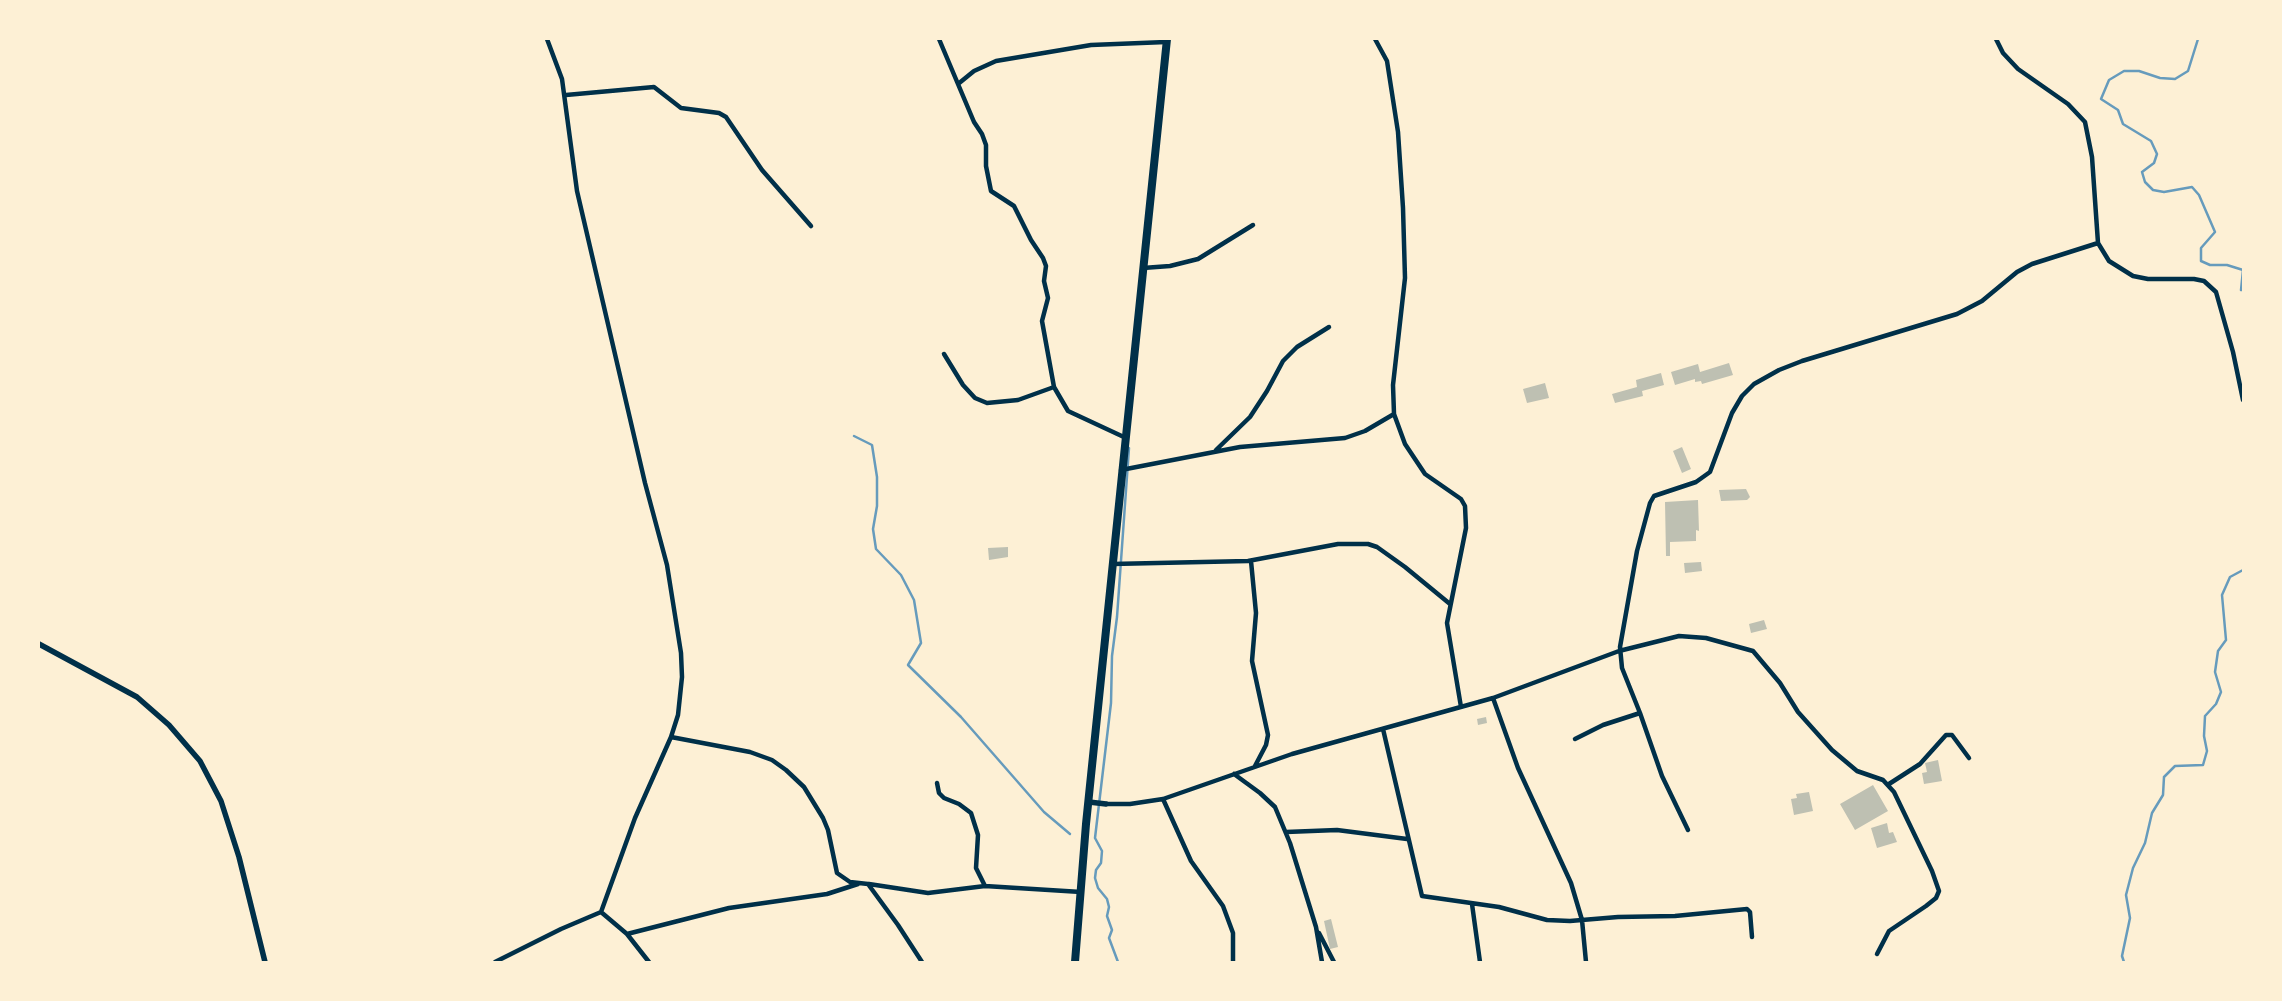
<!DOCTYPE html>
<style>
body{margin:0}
#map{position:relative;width:2282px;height:1001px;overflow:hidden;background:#fdf0d5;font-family:Rubik,sans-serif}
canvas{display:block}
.frame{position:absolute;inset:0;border:40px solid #fdf0d5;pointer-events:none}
</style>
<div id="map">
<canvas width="2282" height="1001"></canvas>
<div class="frame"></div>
</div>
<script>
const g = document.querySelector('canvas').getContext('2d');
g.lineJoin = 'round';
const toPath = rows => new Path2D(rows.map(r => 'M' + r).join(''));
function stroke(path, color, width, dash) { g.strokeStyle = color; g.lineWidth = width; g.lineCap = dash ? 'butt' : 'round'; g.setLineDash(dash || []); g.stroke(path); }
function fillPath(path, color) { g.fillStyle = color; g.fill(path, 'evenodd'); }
stroke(toPath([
 [2198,39,2188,71,2175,79,2160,78,2139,71,2124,71,2109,80,2101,99,2118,110,2123,124,2151,141,2157,154,2154,163,2142,172,2145,182,2153,190,2164,192,2192,187,2199,195,2215,232,2201,248,2201,261,2210,265,2227,265,2243,270,2241,290,2243,290],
 [854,436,872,445,877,477,877,506,873,529,876,549,901,575,914,600,921,643,908,665,961,717,1044,812,1070,834],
 [1118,962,1109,938,1112,930,1107,916,1109,907,1107,899,1098,888,1095,878,1096,870,1101,863,1102,851,1095,838,1111,703,1112,656,1117,617,1129,448],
 [2124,962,2122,956,2130,918,2126,895,2133,868,2145,843,2152,813,2163,795,2164,777,2175,766,2203,765,2207,751,2204,736,2205,716,2216,704,2221,692,2215,672,2218,651,2226,640,2222,595,2230,577,2243,570]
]), '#669bbc', 2.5);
fillPath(toPath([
 [1729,363,1733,375,1702,384,1701,381,1695,382,1695,379,1675,385,1671,372,1698,364,1700,372],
 [1661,373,1664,385,1642,391,1643,396,1615,403,1612,394,1637,387,1636,380],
 [1545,383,1549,398,1527,403,1523,389],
 [1682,447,1691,469,1682,473,1673,451],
 [1746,489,1750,497,1747,500,1721,501,1719,490],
 [1698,500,1699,531,1696,530,1696,541,1670,542,1670,556,1666,556,1665,502],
 [1008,547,1008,557,989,560,988,548],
 [1701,562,1702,571,1685,573,1684,563],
 [1764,620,1767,629,1751,633,1749,624],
 [1486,717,1487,723,1478,725,1477,719],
 [1938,760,1942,781,1924,784,1922,773,1927,772,1925,763],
 [1873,785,1888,811,1855,830,1840,804],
 [1809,792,1813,811,1794,815,1791,799,1797,798,1796,794],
 [1887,823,1889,833,1893,832,1897,842,1877,848,1871,828],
 [1331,919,1338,947,1330,949,1324,921]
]), '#bec0b2');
stroke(toPath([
 [939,39,974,122,982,134,986,145,986,166,991,191,1014,206,1031,240,1043,258,1046,266,1044,281,1048,298,1042,321,1054,387,1068,411,1126,438],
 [1375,39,1387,61,1398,132,1403,208,1405,278,1393,385,1394,414,1405,444,1425,474,1461,499,1465,506,1466,528,1447,623,1461,707],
 [1996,39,2003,53,2018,69,2068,104,2085,122,2092,157,2098,243],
 [958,84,974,71,996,61,1091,45,1166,42],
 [566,95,654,87,681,108,719,113,726,117,762,170,811,226],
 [1143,268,1170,266,1198,259,1253,225],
 [944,354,963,385,975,398,987,403,1018,400,1054,387],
 [1216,450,1250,417,1267,391,1283,361,1297,347,1329,327],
 [1121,470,1240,447,1345,438,1365,431,1394,414],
 [1251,561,1256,613,1252,661,1268,735,1266,745,1255,766],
 [1112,564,1248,561,1338,544,1368,544,1377,547,1405,567,1450,604],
 [1493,698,1518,768,1571,883,1582,920,1586,962],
 [1383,729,1422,896,1499,907,1547,920,1570,921,1618,917,1675,916,1747,909,1750,912,1752,937],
 [671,737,750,752,772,760,786,770,804,787,823,818,828,830,837,873,850,882,868,884,898,925,922,962],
 [1575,739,1603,725,1640,713],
 [1234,774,1260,793,1275,807,1290,843,1316,927,1322,962],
 [937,783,939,793,944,798,959,804,971,813,978,835,976,868,985,886],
 [1889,784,1920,764,1946,735,1952,735,1969,758],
 [1163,799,1191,861,1223,906,1233,933,1233,962],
 [1106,804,1130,804,1163,799,1292,754,1493,698,1619,651,1679,636,1706,638,1753,651,1780,683,1798,712,1832,750,1857,771,1883,780,1894,792,1932,871,1939,891,1936,898,1926,906,1889,931,1877,954],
 [1688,830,1662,776,1640,713,1622,668,1620,647,1637,551,1650,503,1654,496,1696,482,1710,472,1732,413,1742,396,1754,384,1779,370,1802,361,1957,314,1982,301,2017,272,2032,264,2098,243,2109,261,2133,276,2148,279,2194,279,2204,281,2216,292,2233,352,2243,400],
 [1286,832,1337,830,1407,839],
 [869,884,928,893,985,886,1081,892],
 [1472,904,1480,962],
 [601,912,627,934,649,962],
 [1319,933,1334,962],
 [627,934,729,908,827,894,858,884],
 [495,962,561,929,601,912,635,818,671,737,678,715,682,677,681,653,667,565,645,483,577,191,562,79,547,39]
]), '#003049', 4.5);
stroke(toPath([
 [39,644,137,697,169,725,200,761,221,801,239,857,265,962],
 [1089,802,1106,804]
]), '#003049', 5.5);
stroke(toPath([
 [1075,962,1086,824,1167,39]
]), '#003049', 8);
</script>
